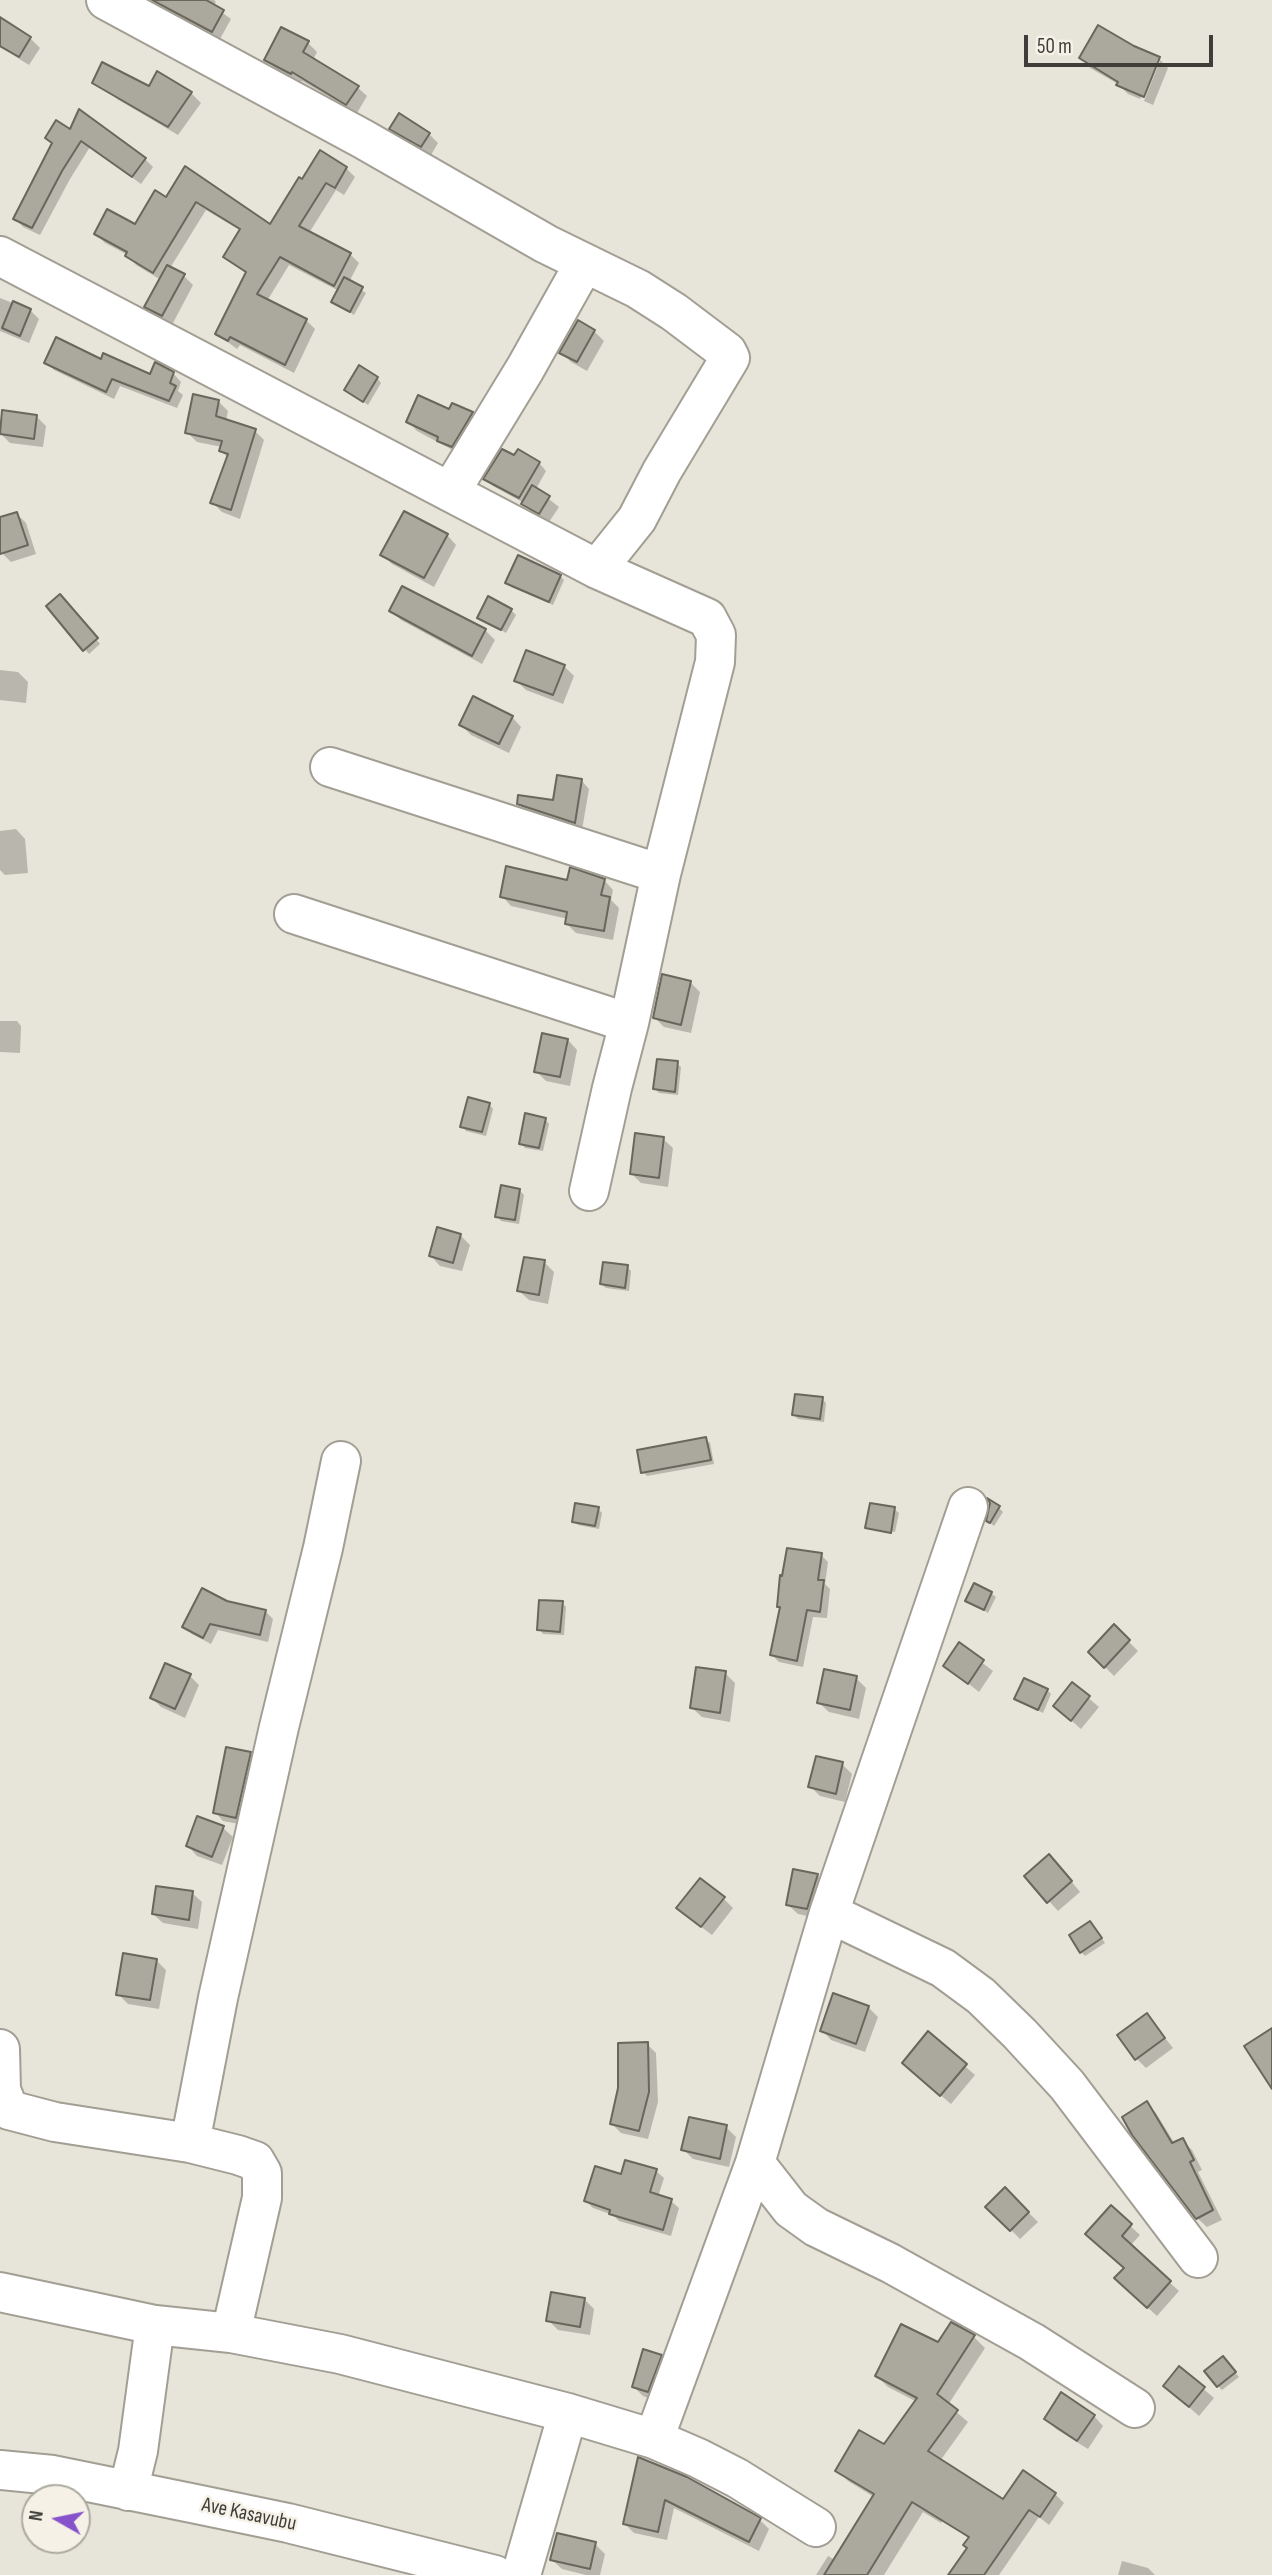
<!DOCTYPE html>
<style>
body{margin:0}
#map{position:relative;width:1272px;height:2575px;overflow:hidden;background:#e7e4d9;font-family:"Sofia Sans Condensed",sans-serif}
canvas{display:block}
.north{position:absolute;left:21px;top:2484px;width:70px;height:70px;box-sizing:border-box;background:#f5f1e6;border:2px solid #aca9a1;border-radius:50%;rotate:279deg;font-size:19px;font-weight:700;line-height:28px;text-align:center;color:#3e3d39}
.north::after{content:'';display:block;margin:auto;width:24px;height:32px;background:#8753cb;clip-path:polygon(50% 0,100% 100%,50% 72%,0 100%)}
.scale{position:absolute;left:1024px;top:35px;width:189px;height:32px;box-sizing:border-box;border:4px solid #3e3d39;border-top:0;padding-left:9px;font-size:21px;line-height:24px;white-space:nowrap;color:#3e3d39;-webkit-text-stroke:5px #f5f1e6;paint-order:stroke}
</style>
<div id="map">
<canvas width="1272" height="2575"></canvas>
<div class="north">N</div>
<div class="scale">50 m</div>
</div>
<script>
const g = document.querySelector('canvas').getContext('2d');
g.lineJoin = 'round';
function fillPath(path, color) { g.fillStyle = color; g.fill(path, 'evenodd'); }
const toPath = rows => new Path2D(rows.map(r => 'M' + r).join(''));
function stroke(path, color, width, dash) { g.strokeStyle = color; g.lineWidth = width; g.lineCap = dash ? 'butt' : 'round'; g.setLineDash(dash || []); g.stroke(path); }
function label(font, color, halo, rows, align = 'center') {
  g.font = font + ' "Sofia Sans Condensed",sans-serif'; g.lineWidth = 5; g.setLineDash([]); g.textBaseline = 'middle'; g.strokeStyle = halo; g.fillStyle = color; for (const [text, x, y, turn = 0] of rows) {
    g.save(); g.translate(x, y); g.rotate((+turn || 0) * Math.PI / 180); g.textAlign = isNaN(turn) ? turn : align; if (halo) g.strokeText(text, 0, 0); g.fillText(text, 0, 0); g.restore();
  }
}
fillPath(toPath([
 [166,0,214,0,216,2,213,6,231,19,220,39,171,13,163,5],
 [0,19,30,38,40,48,29,65,0,47],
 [308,43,317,52,313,60,357,87,367,96,357,113,302,81,301,82,276,69,266,59],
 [1134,48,1159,59,1168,68,1153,105,1144,101,1160,61,1157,61,1140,99,1128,94,1118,84,1090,68,1081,58],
 [158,74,191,93,201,103,178,135,117,99,107,90,149,88],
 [391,129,429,134,438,143,431,155,401,138],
 [70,131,145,159,153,167,141,184,90,147,70,179,40,235,23,227,15,218,54,144],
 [346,168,355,177,344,195,336,190,309,233,350,254,359,263,349,282,366,293,354,315,333,302,339,291,289,265,267,301,306,320,315,329,294,373,240,345,237,349,217,334,247,274,225,257,241,231,206,210,170,268,184,276,193,285,172,325,156,316,146,307,161,280,136,265,128,255,105,243,96,234,135,226,167,199,186,169,270,226,303,182],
 [0,298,30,310,39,319,29,343,0,331],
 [578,322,594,331,604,341,587,371,571,362,561,352],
 [102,361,151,377,173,373,181,382,178,391,183,395,177,408,120,386,114,399,54,370,46,362],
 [377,378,381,383,368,405,346,390],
 [218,401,228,411,226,421,255,431,264,440,240,519,222,512,212,502,228,458,221,450,222,447,197,442,187,432],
 [453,405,472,413,482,423,462,455,417,431,408,421,450,412],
 [3,412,36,416,46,426,43,447,10,443,0,433],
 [539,463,546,471,536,489,559,507,549,522,532,514,524,503,493,486,486,479],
 [17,514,26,523,36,554,11,562,2,553,0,547,0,519],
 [447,535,456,545,434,587,392,564,383,555],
 [560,576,564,580,553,605,511,587,507,583],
 [64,600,100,644,89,654,48,606],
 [511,610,516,615,506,633,479,617],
 [392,611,485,630,495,640,482,664,401,620],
 [564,666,574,676,563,704,526,690,516,680],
 [0,670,18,672,28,682,26,703,0,700],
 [512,717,521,727,509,753,471,735,461,725],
 [582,781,589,789,582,830,526,811,519,804,554,802],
 [16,829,25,839,28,873,5,875,0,870,0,831],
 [604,880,613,890,611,900,619,908,613,940,576,933,567,924,568,919,511,906,502,896,568,882],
 [690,982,700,992,691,1033,664,1027,654,1017],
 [0,1021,17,1021,21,1026,20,1053,0,1052],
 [568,1040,577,1050,570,1086,546,1081,536,1071],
 [676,1063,681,1067,678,1095,659,1093,655,1089],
 [489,1104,493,1109,486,1136,466,1131,462,1126],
 [545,1119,549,1124,543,1151,525,1148,521,1143],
 [663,1139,673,1148,668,1187,641,1183,632,1174],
 [520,1191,524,1195,519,1224,501,1221,497,1216],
 [460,1235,470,1245,462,1271,440,1266,431,1256],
 [544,1262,554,1272,548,1304,529,1300,519,1291],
 [627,1267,631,1271,629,1291,606,1288,601,1284],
 [822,1399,826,1403,824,1422,798,1419,794,1415],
 [705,1439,710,1443,714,1464,647,1476,643,1472],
 [999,1508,1003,1512,994,1526,988,1521],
 [598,1509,602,1513,599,1529,578,1525,574,1521],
 [894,1509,899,1513,895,1532,870,1527,870,1530,867,1528],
 [821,1555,828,1562,825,1584,830,1589,827,1618,813,1617,803,1667,779,1662,772,1655,781,1609,778,1606],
 [991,1593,996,1597,988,1613,970,1602],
 [227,1603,265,1611,273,1619,268,1642,218,1630,211,1644,192,1634,184,1627],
 [562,1603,566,1607,564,1635,543,1634,539,1629],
 [1114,1627,1138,1651,1114,1676,1090,1652],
 [959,1645,993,1671,979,1692,945,1665],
 [725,1673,735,1683,730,1722,702,1717,692,1708],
 [189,1675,199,1685,185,1718,161,1707,152,1698],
 [856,1678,866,1688,859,1719,829,1712,819,1703],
 [1072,1684,1099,1707,1081,1729,1055,1706],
 [1047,1690,1051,1694,1043,1713,1016,1699],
 [250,1753,258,1761,244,1825,223,1821,215,1812],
 [842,1764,852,1774,845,1802,820,1796,810,1786],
 [223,1828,233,1837,222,1865,197,1856,188,1846],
 [1059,1866,1080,1892,1058,1911,1049,1901],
 [817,1875,827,1885,817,1918,798,1914,788,1905],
 [192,1893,202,1902,198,1929,163,1923,153,1914],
 [724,1899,733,1908,712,1935,688,1917],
 [1094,1927,1105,1943,1085,1956,1081,1952],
 [156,1960,166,1970,159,2009,128,2004,118,1994],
 [834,1995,869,2008,878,2017,865,2052,831,2040,822,2030],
 [1147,2015,1173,2048,1146,2068,1137,2059],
 [928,2034,975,2075,951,2104,913,2072],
 [647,2044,656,2053,658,2102,648,2139,621,2133,611,2123],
 [1147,2104,1156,2113,1175,2144,1182,2140,1192,2150,1202,2170,1198,2172,1222,2220,1207,2227,1197,2218],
 [726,2127,736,2137,729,2167,693,2159,683,2149],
 [656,2171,664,2178,658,2197,671,2201,679,2208,671,2236,619,2221,613,2215,593,2208,586,2201,622,2176],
 [1005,2189,1038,2222,1020,2239,988,2207],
 [1111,2208,1140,2235,1130,2246,1179,2291,1157,2316,1126,2288,1126,2268],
 [584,2299,594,2309,590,2335,558,2330,548,2320],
 [974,2337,985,2348,948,2405,968,2422,940,2461,966,2482,941,2523,923,2512,884,2575,816,2575,828,2556,835,2560,874,2497,848,2481,837,2470,885,2447,917,2402,888,2387,877,2376,938,2345],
 [661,2356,670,2366,657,2401,643,2396,634,2387],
 [1227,2363,1239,2377,1222,2390,1218,2386],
 [1179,2368,1214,2398,1199,2416,1165,2386],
 [1094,2416,1103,2426,1088,2449,1056,2429,1046,2419],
 [639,2459,760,2520,769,2529,759,2551,674,2508,667,2540,634,2533,624,2523],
 [1055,2494,1064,2503,1049,2525,1039,2517,999,2575,951,2575,969,2548,969,2539,955,2527,1004,2501],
 [595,2544,605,2554,600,2575,586,2575,562,2569,552,2560],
 [1122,2561,1148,2568,1155,2575,1118,2575]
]), '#0003');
const building = toPath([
 [152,0,206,0,224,10,212,32,152,0],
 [0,17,31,37,19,57,0,46,0,17],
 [1098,25,1134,46,1160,57,1144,97,1116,85,1118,82,1079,58,1098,25],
 [281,27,309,41,303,52,359,86,346,105,292,72,291,74,264,60,281,27],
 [102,62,149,86,157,71,192,92,168,127,92,83,102,62],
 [79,109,146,158,132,177,81,141,62,171,32,228,13,219,52,143,45,138,56,120,70,129,79,109],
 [399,113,430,133,421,147,389,129,399,113],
 [320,150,347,167,335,188,326,183,299,226,351,253,334,286,280,257,257,294,307,319,285,365,230,337,228,341,215,334,246,272,223,257,240,229,196,202,153,273,125,256,127,252,94,234,107,209,135,224,155,190,166,197,185,166,270,224,299,177,302,179,320,150],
 [167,265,185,274,162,316,144,307,167,265],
 [344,277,363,287,350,312,331,302,344,277],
 [13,301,31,309,20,336,2,328,13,301],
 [578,320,595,330,577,362,559,353,578,320],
 [56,337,101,359,103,353,150,374,155,362,174,372,170,383,176,386,169,401,112,379,106,392,44,363,56,337],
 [359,365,378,377,363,402,344,390,359,365],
 [193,394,219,400,216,416,256,429,231,510,210,503,228,454,219,451,222,441,185,433,193,394],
 [418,395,449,409,452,403,473,412,452,447,437,441,438,437,406,422,418,395],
 [2,410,37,415,34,439,0,434,2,410],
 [502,449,514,455,518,449,540,462,519,498,483,479,502,449],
 [532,485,550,496,539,514,521,504,532,485],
 [404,511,448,534,424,578,380,555,404,511],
 [17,512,28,545,0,554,0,517,17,512],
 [518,555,561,575,549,602,505,583,518,555],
 [402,586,486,629,472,656,389,611,402,586],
 [60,594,98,638,83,651,46,606,60,594],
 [488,596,512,609,501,630,477,618,488,596],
 [526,650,565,665,553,695,514,681,526,650],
 [473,696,513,716,499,744,459,725,473,696],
 [557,775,582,779,575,823,517,804,518,795,553,800,557,775],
 [506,866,567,880,570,867,605,879,601,895,610,897,604,931,565,924,567,912,500,897,506,866],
 [662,974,691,981,681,1025,653,1018,662,974],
 [542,1033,568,1039,560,1077,534,1072,542,1033],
 [657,1059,678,1061,675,1092,653,1089,657,1059],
 [468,1097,490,1103,482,1132,460,1127,468,1097],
 [525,1113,546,1118,539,1148,519,1144,525,1113],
 [635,1133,664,1137,659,1178,630,1174,635,1133],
 [501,1185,520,1189,515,1220,495,1217,501,1185],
 [437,1227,461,1234,453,1263,429,1256,437,1227],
 [524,1257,545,1260,539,1295,517,1291,524,1257],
 [603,1262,628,1265,625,1288,600,1284,603,1262],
 [795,1394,823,1397,820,1419,792,1415,795,1394],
 [706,1437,711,1460,641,1473,637,1450,706,1437],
 [987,1498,1000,1506,990,1523,986,1521,990,1503,987,1498],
 [575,1503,599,1507,595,1526,572,1522,575,1503],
 [870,1503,895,1507,891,1533,865,1528,870,1503],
 [787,1548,822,1553,818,1580,824,1580,820,1612,807,1610,797,1661,770,1655,780,1607,777,1607,780,1575,782,1576,787,1548],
 [974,1583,992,1592,984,1610,965,1601,974,1583],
 [202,1588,227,1601,266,1610,260,1635,210,1624,203,1638,182,1627,202,1588],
 [539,1600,563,1601,560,1632,537,1630,539,1600],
 [1114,1624,1130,1640,1104,1668,1088,1652,1114,1624],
 [959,1642,984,1660,968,1684,943,1666,959,1642],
 [165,1663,191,1674,175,1709,150,1698,165,1663],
 [696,1667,726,1671,720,1713,690,1708,696,1667],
 [824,1669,857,1676,850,1710,817,1703,824,1669],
 [1024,1678,1048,1689,1038,1710,1014,1699,1024,1678],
 [1072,1682,1090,1696,1071,1721,1053,1706,1072,1682],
 [226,1747,251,1752,236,1818,213,1813,226,1747],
 [816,1756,843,1762,836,1794,808,1787,816,1756],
 [197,1816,224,1826,212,1857,186,1846,197,1816],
 [1049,1854,1072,1881,1047,1903,1024,1876,1049,1854],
 [793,1869,818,1874,807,1909,786,1905,793,1869],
 [700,1878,725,1897,701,1927,676,1908,700,1878],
 [156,1886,193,1891,189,1920,152,1914,156,1886],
 [1090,1921,1102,1938,1080,1953,1069,1935,1090,1921],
 [123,1953,157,1959,150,2000,116,1995,123,1953],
 [833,1993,869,2006,856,2044,820,2031,833,1993],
 [1147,2013,1165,2038,1135,2060,1117,2035,1147,2013],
 [1272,2028,1272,2089,1244,2046,1272,2028],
 [928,2031,967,2064,940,2096,902,2063,928,2031],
 [648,2042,649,2092,639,2131,610,2124,618,2088,618,2043,648,2042],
 [1147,2101,1172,2143,1183,2138,1194,2160,1190,2162,1213,2210,1196,2219,1132,2135,1122,2117,1147,2101],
 [689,2117,727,2125,720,2159,681,2150,689,2117],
 [625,2160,657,2169,650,2192,672,2199,663,2230,609,2214,610,2210,584,2201,595,2166,621,2174,625,2160],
 [1005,2187,1029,2212,1010,2231,985,2207,1005,2187],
 [1111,2205,1132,2224,1122,2236,1171,2281,1147,2308,1114,2278,1124,2268,1085,2234,1111,2205],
 [551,2292,585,2298,580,2327,546,2321,551,2292],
 [951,2322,975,2335,937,2394,958,2410,928,2451,1003,2499,1023,2470,1056,2493,1040,2517,1029,2510,984,2575,948,2575,967,2548,963,2545,969,2537,912,2502,867,2575,824,2575,874,2494,835,2471,859,2430,884,2444,917,2398,875,2376,901,2324,938,2342,951,2322],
 [643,2349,662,2355,648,2392,632,2387,643,2349],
 [1223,2356,1236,2372,1217,2387,1204,2371,1223,2356],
 [1179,2366,1205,2387,1189,2407,1163,2386,1179,2366],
 [1061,2392,1095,2415,1077,2441,1044,2419,1061,2392],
 [638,2457,687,2477,761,2518,749,2542,665,2500,658,2532,623,2524,638,2457],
 [557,2533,596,2542,590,2569,550,2560,557,2533]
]);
fillPath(building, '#aba89e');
stroke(building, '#69665c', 2);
const minor = toPath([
 [106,0,363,139,546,244,638,289,674,312,727,352,730,358,662,471,637,519,597,569],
 [0,256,597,569,707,618,716,635,715,662,661,874,629,1023,612,1088,589,1191],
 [450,492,525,369,584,264],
 [330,767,661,874],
 [294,914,629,1023],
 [829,1913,943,1968,981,1996,1020,2034,1067,2085,1198,2258],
 [0,2049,1,2090,9,2110,55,2122,190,2143,238,2155,255,2161,262,2173,262,2198,231,2333],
 [190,2143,218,1998,279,1727,323,1548,341,1461],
 [755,2163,791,2209,816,2227,890,2263,1032,2342,1135,2408],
 [0,2292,155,2325,231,2333,340,2354,568,2413,654,2439,698,2458,737,2478,816,2527],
 [654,2439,755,2163,829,1913,968,1507],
 [0,2470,53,2475,196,2504,288,2523,495,2575],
 [128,2491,138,2451,155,2325],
 [521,2575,568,2413]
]);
stroke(minor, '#a29e94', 42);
stroke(minor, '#fff', 38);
label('21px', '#3e3d39', '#f5f1e6', [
 ["Ave Kasavubu",249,2515,12]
]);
</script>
